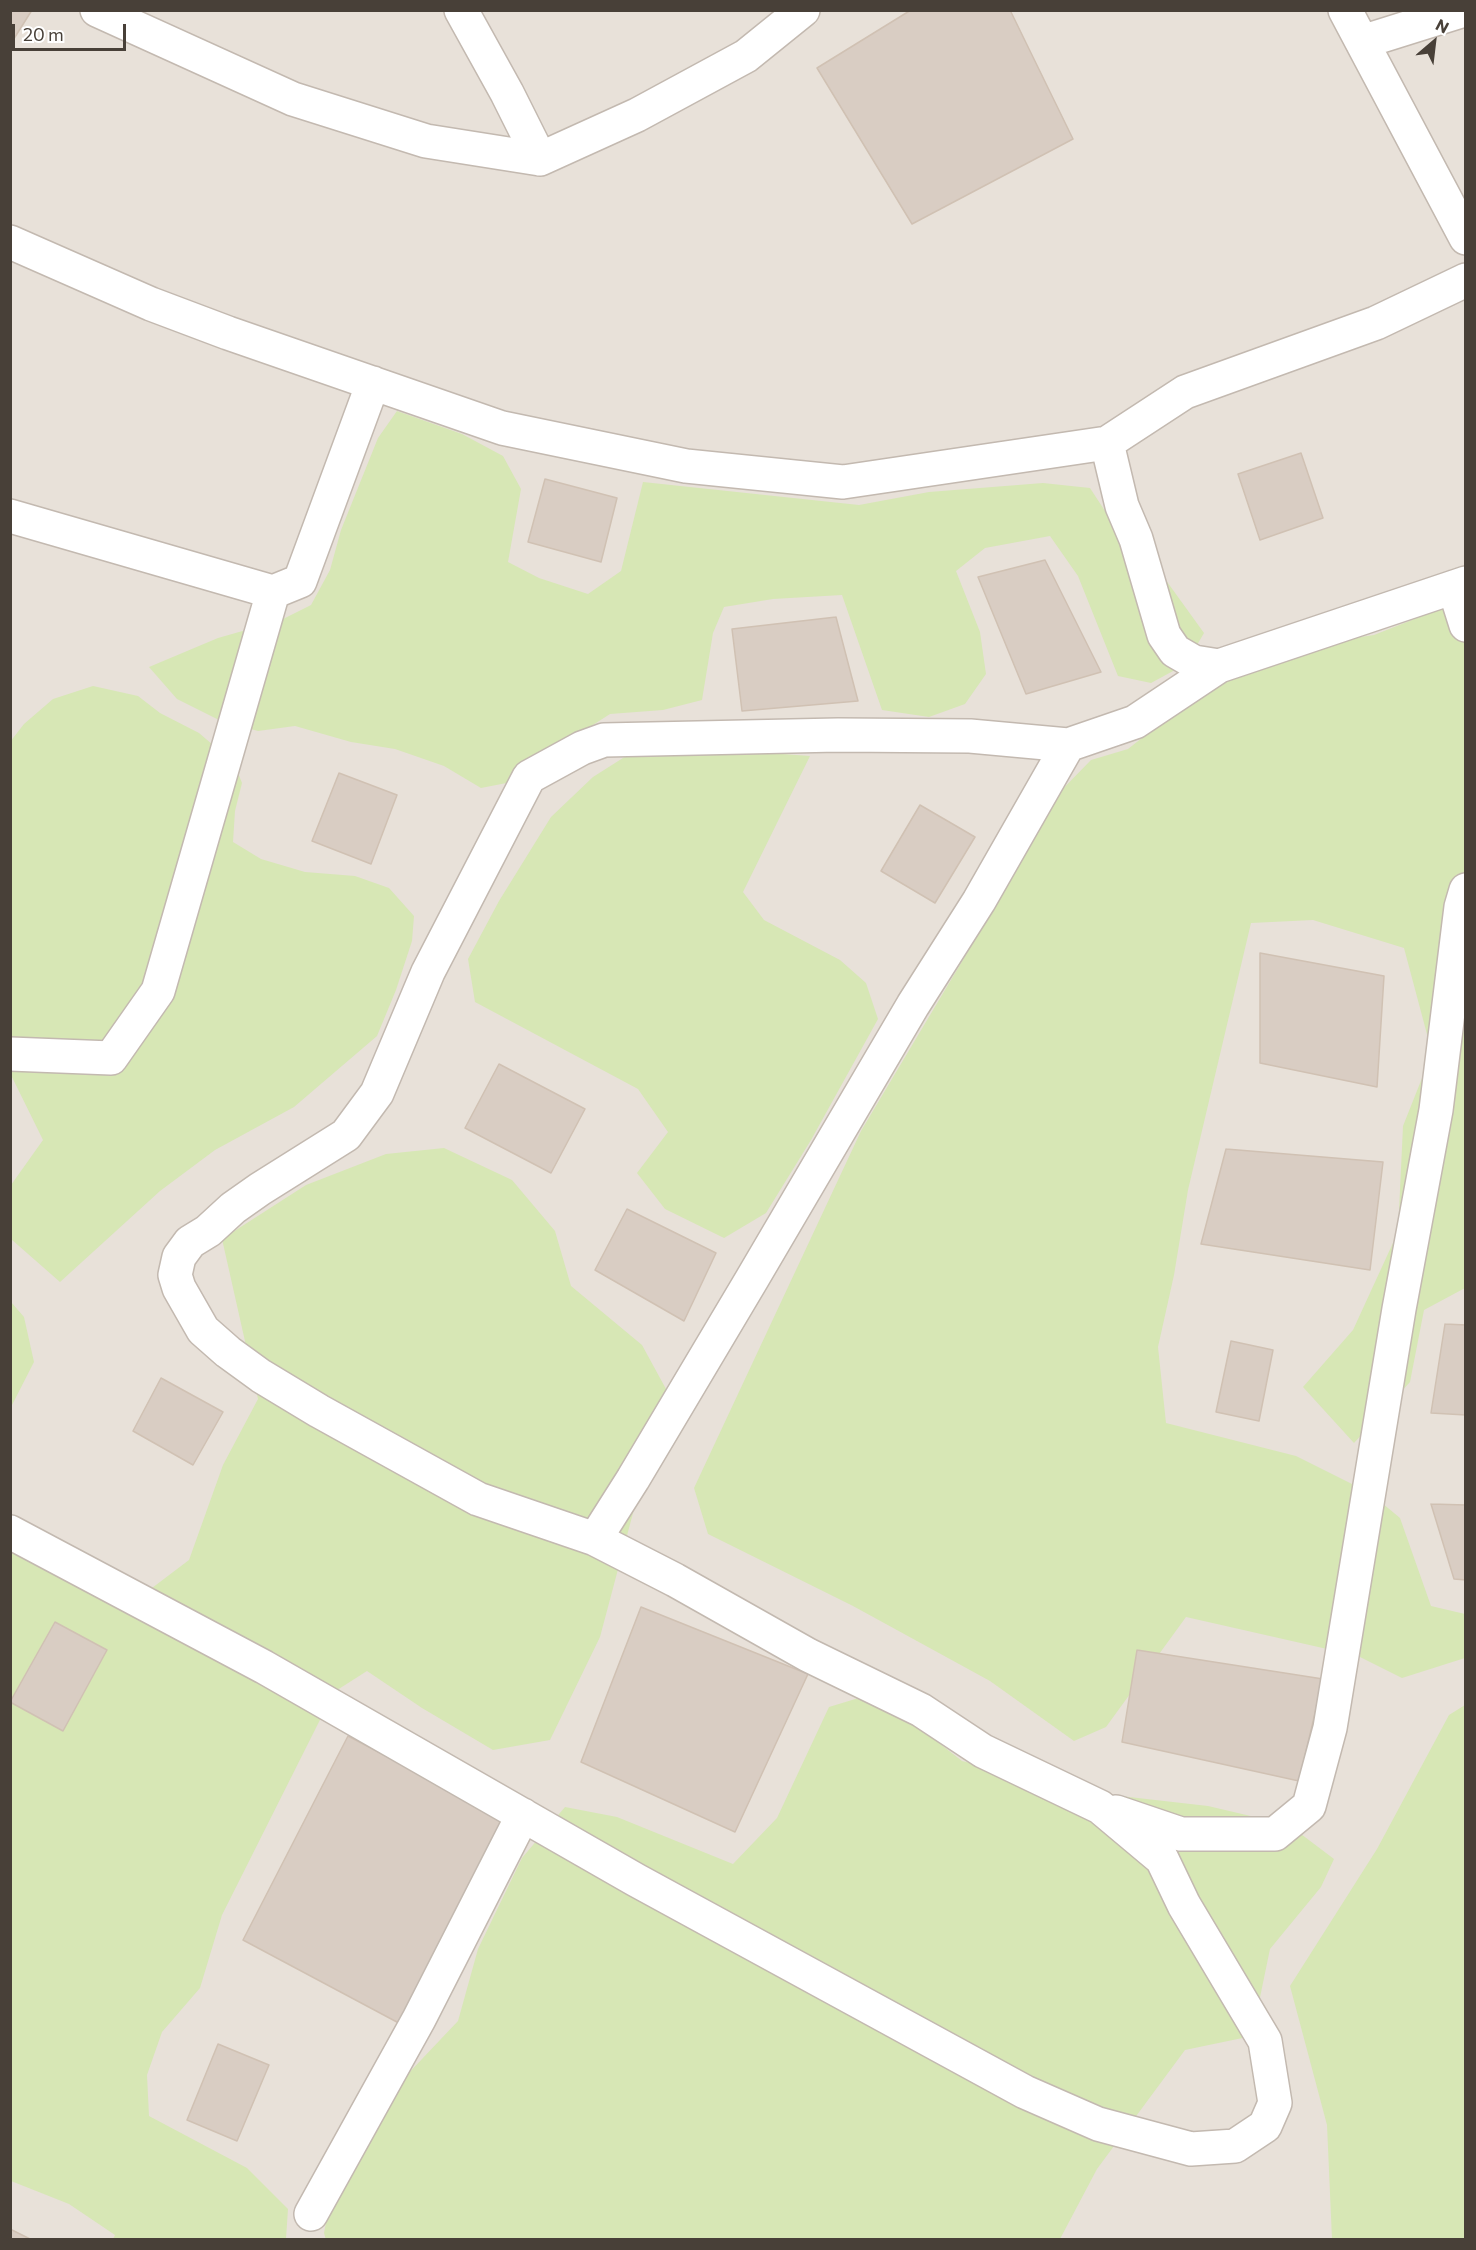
<!DOCTYPE html>
<style>
body{margin:0}
#map{position:relative;width:1476px;height:2250px;overflow:hidden;background:#f4f0ea;font-family:Commissioner,sans-serif}
canvas{display:block}
.frame{position:absolute;inset:0;border:12px solid #484038;pointer-events:none}
.north{position:absolute;left:1404px;top:12px;width:60px;height:60px;-webkit-text-stroke:4px #fff;paint-order:stroke;rotate:28deg;font-size:16px;font-weight:700;line-height:24px;text-align:center;color:#484038}
.north::after{content:'';display:block;margin:auto;width:21px;height:27px;background:#484038;clip-path:polygon(50% 0,100% 100%,50% 72%,0 100%)}
.scale{position:absolute;left:12px;top:24px;width:114px;height:27px;box-sizing:border-box;border:3px solid #484038;border-top:0;padding-left:8px;font-size:18px;line-height:21px;white-space:nowrap;color:#484038;-webkit-text-stroke:4px #fff;paint-order:stroke}
</style>
<div id="map">
<canvas width="1476" height="2250"></canvas>
<div class="frame"></div>
<div class="north">N</div>
<div class="scale">20 m</div>
</div>
<script>
const g = document.querySelector('canvas').getContext('2d');
g.lineJoin = 'round';
function fillPath(path, color) { g.fillStyle = color; g.fill(path, 'evenodd'); }
const toPath = rows => new Path2D(rows.map(r => 'M' + r).join(''));
function stroke(path, color, width, dash) { g.strokeStyle = color; g.lineWidth = width; g.lineCap = dash ? 'butt' : 'round'; g.setLineDash(dash || []); g.stroke(path); }
fillPath(toPath([
 [11,11,1465,11,1465,2239,11,2239]
]), '#e8e1d9');
fillPath(toPath([
 [397,411,462,434,503,456,521,489,508,562,539,578,588,594,621,571,643,482,859,505,929,492,1043,483,1090,488,1122,537,1160,572,1204,633,1186,664,1151,683,1118,676,1078,576,1050,536,985,548,956,571,980,632,986,674,965,704,929,717,882,710,842,595,773,599,724,607,713,633,702,700,663,710,610,714,568,741,537,777,481,788,444,766,395,749,351,742,295,726,258,731,219,720,177,699,149,667,218,638,281,620,311,605,330,570,341,530,378,438],
 [1465,599,1465,1288,1424,1310,1410,1382,1354,1443,1303,1387,1353,1330,1398,1232,1403,1126,1432,1053,1404,948,1313,920,1251,923,1188,1190,1174,1275,1158,1347,1166,1423,1296,1456,1370,1493,1400,1518,1431,1606,1465,1614,1465,1658,1402,1678,1358,1656,1186,1617,1106,1727,1074,1741,990,1681,853,1606,708,1534,694,1488,861,1131,1023,859,1051,801,1091,760,1128,749,1180,708,1219,673,1307,645,1374,635],
 [93,686,138,696,160,713,199,733,234,763,242,783,235,811,233,842,261,859,305,872,355,876,389,888,414,916,412,941,396,990,377,1036,294,1107,215,1150,160,1191,60,1282,11,1239,11,1185,43,1140,11,1075,10,742,24,724,53,699],
 [634,751,741,751,810,756,743,892,764,920,840,960,866,983,878,1019,811,1140,766,1213,724,1238,665,1209,637,1173,668,1132,638,1089,475,1002,468,959,499,901,551,817,593,777],
 [444,1148,512,1180,555,1231,571,1286,642,1345,666,1389,600,1637,550,1740,493,1750,422,1708,367,1671,334,1692,222,1915,200,1988,162,2032,147,2075,149,2116,247,2168,288,2209,286,2239,113,2239,115,2235,69,2204,11,2181,10,1524,89,1561,152,1588,189,1560,223,1465,258,1399,222,1239,306,1185,386,1154],
 [11,1302,24,1317,34,1362,11,1407],
 [875,1693,962,1761,1094,1793,1208,1806,1289,1825,1334,1859,1321,1887,1270,1949,1252,2036,1185,2050,1097,2169,1060,2239,326,2240,324,2233,333,2185,404,2078,458,2021,478,1949,522,1858,565,1807,617,1817,733,1864,777,1818,829,1707],
 [1465,1705,1465,2239,1332,2239,1327,2125,1290,1986,1377,1849,1449,1715]
]), '#d7e7b5');
const building = toPath([
 [10,10,32,10,10,45,10,10],
 [911,10,1010,10,1073,139,912,224,817,68,911,10],
 [1301,453,1323,518,1260,540,1238,474,1301,453],
 [545,479,617,498,601,562,528,542,545,479],
 [1045,560,1101,672,1026,694,978,577,1045,560],
 [836,617,858,701,742,711,732,629,836,617],
 [339,773,397,795,371,864,312,841,339,773],
 [920,805,975,837,935,903,881,871,920,805],
 [1260,953,1384,976,1377,1087,1260,1063,1260,953],
 [499,1064,585,1109,551,1173,465,1128,499,1064],
 [1226,1149,1383,1162,1370,1270,1201,1244,1226,1149],
 [627,1209,716,1253,684,1321,595,1270,627,1209],
 [1445,1324,1466,1325,1466,1415,1431,1413,1445,1324],
 [1231,1341,1273,1350,1259,1421,1216,1412,1231,1341],
 [161,1378,223,1412,193,1465,133,1431,161,1378],
 [1431,1504,1466,1505,1466,1580,1454,1579,1431,1504],
 [641,1607,808,1674,735,1832,581,1762,641,1607],
 [55,1622,107,1650,63,1731,10,1702,55,1622],
 [1137,1650,1323,1679,1299,1781,1122,1742,1137,1650],
 [348,1736,509,1821,410,2029,243,1940,348,1736],
 [218,2044,269,2065,237,2141,187,2120,218,2044],
 [10,2229,32,2240,10,2240,10,2229]
]);
fillPath(building, '#d9cdc3');
stroke(building, '#d0c1b3', 1.5);
const minor = toPath([
 [97,10,293,99,426,141,540,159,637,115,746,56,803,10],
 [461,10,507,93,540,159],
 [1345,10,1466,238],
 [1362,42,1464,10],
 [10,242,151,304,228,333,502,428,686,466,843,482,1107,443,1185,392,1376,323,1466,280],
 [1107,443,1122,506,1136,539,1164,635,1175,651,1194,662,1219,666,1466,583],
 [10,516,273,592],
 [1454,587,1466,625],
 [10,1054,111,1058,158,991,273,592,300,581,373,383],
 [10,1532,264,1667,636,1880,1025,2092,1098,2124,1191,2149,1235,2146,1265,2126,1275,2103,1265,2041,1184,1905,1162,1859,1100,1807,983,1751,921,1710,808,1655,675,1580,595,1539,478,1499,319,1411,261,1376,228,1352,203,1330,179,1288,175,1275,179,1257,190,1242,208,1231,233,1208,260,1189,346,1135,377,1093,428,972,529,777,582,748,604,740,838,735,970,736,1068,745,1135,722,1219,666],
 [595,1539,633,1479,752,1279,913,1005,979,901,1068,745],
 [1116,1812,1181,1834,1275,1834,1309,1806,1330,1728,1399,1309,1436,1110,1461,907,1466,890],
 [311,2214,419,2019,523,1815]
]);
stroke(minor, '#c3b9b0', 36);
stroke(minor, '#fff', 33);
</script>
